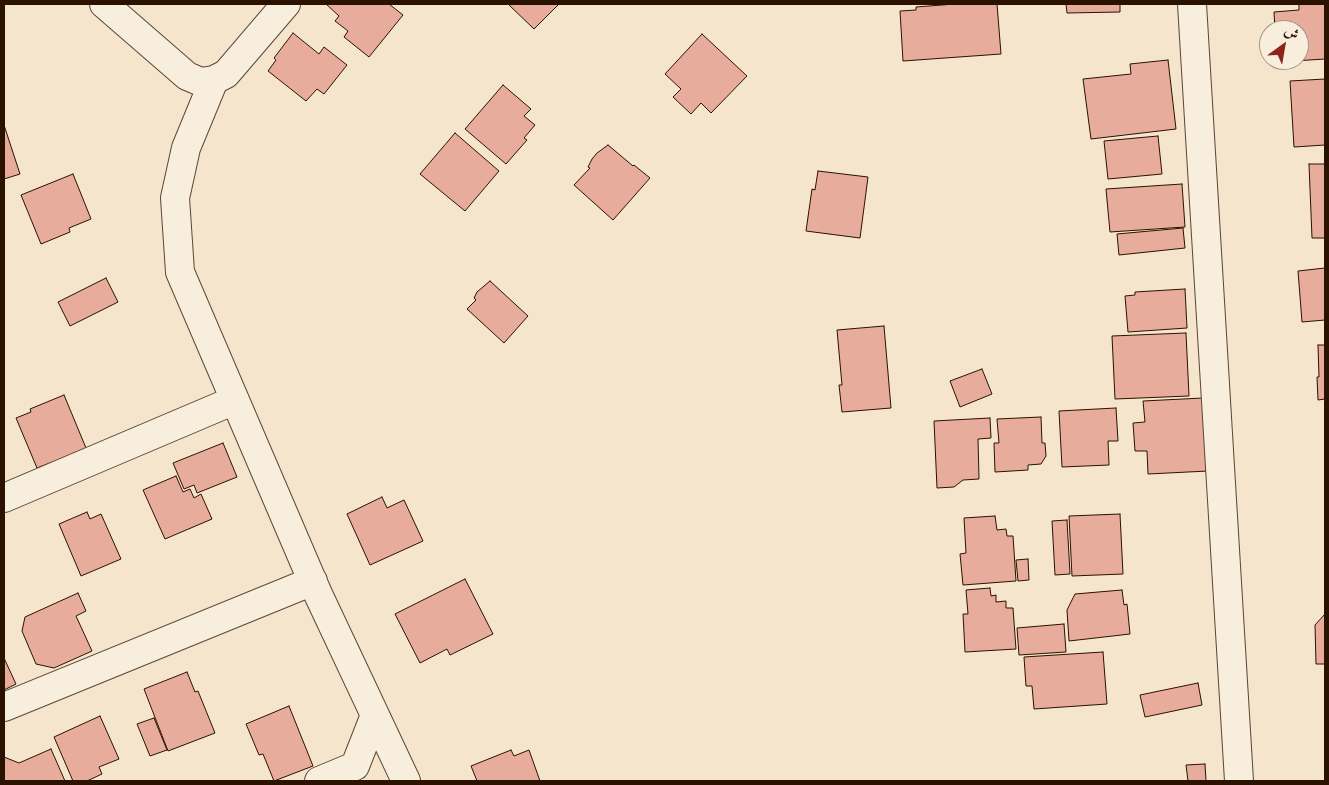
<!DOCTYPE html>
<meta charset="utf-8">
<style>
body{margin:0}
#map{position:relative;width:1329px;height:785px;overflow:hidden;background:#f4e5cc;font-family:"IM FELL English",Amiri,serif}
canvas{display:block}
.frame{position:absolute;inset:0;border:5px solid #2a1100;pointer-events:none}
.north{position:absolute;left:1259px;top:20px;width:50px;height:50px;box-sizing:border-box;background:#f8eede;border:1px solid #a69685;border-radius:50%;rotate:32deg;font-size:14px;font-weight:700;line-height:20px;text-align:center;color:#2a1100}
.north::after{content:'';display:block;margin:auto;width:18px;height:22px;background:#8f2418;clip-path:polygon(50% 0,100% 100%,50% 72%,0 100%)}
</style>
<div id="map">
<canvas width="1329" height="785"></canvas>
<div class="frame"></div>
<div class="north">ش</div>
</div>
<script>
const g = document.querySelector('canvas').getContext('2d');
g.lineJoin = 'round';
function fillPath(path, color) { g.fillStyle = color; g.fill(path, 'evenodd'); }
const toPath = rows => new Path2D(rows.map(r => 'M' + r).join(''));
function stroke(path, color, width, dash) { g.strokeStyle = color; g.lineWidth = width; g.lineCap = dash ? 'butt' : 'round'; g.setLineDash(dash || []); g.stroke(path); }
const building = toPath([
 [326,4,389,4,403,15,369,57,344,37,348,31,335,21,339,16,326,4],
 [508,4,559,4,534,29,508,4],
 [955,4,997,4,1001,54,903,61,900,11,916,10,916,7,955,4],
 [1066,4,1120,4,1120,12,1067,13,1066,4],
 [1299,4,1325,4,1325,59,1277,62,1277,60,1299,60,1299,30,1275,30,1274,12,1299,10,1299,4],
 [293,33,319,54,324,47,347,65,324,94,317,89,306,101,268,71,276,60,274,58,293,33],
 [702,34,747,76,711,113,701,103,691,114,673,97,681,89,665,74,702,34],
 [1168,60,1176,129,1091,139,1083,79,1131,74,1130,64,1168,60],
 [1325,79,1325,145,1294,147,1290,81,1325,79],
 [503,85,531,109,524,116,535,125,524,138,527,140,506,164,465,129,503,85],
 [4,125,20,174,4,179,4,125],
 [455,133,499,171,465,211,420,174,455,133],
 [1158,136,1162,174,1108,179,1104,141,1158,136],
 [608,145,633,166,634,165,650,178,613,220,574,185,590,168,588,167,592,159,597,153,608,145],
 [1309,164,1325,164,1325,238,1312,238,1309,164],
 [818,171,868,177,860,238,806,231,812,189,815,190,818,171],
 [73,174,91,219,69,228,70,232,41,244,21,195,73,174],
 [1182,184,1185,227,1110,232,1106,189,1182,184],
 [1183,228,1185,248,1119,255,1117,234,1183,228],
 [1325,268,1325,320,1302,322,1298,271,1325,268],
 [106,278,118,302,70,326,58,302,106,278],
 [490,281,528,316,504,343,467,309,476,300,474,298,477,292,490,281],
 [1185,289,1187,328,1128,332,1125,296,1135,295,1135,292,1185,289],
 [884,326,891,408,842,412,839,385,842,385,837,330,884,326],
 [1186,333,1189,396,1115,399,1112,336,1186,333],
 [1318,345,1325,345,1325,399,1318,400,1317,377,1319,377,1318,345],
 [982,369,992,394,960,407,950,381,982,369],
 [64,395,86,448,80,456,60,464,50,463,37,468,16,418,31,412,30,409,64,395],
 [1203,398,1208,471,1148,474,1147,451,1135,451,1133,423,1145,422,1143,401,1203,398],
 [1116,408,1118,441,1108,441,1109,465,1062,467,1059,411,1116,408],
 [1041,417,1042,443,1045,443,1046,456,1041,464,1028,465,1028,470,995,472,994,443,999,443,997,419,1041,417],
 [990,418,991,438,978,439,979,479,963,480,954,487,937,488,934,421,990,418],
 [223,443,237,477,197,493,194,485,184,489,173,463,223,443],
 [176,476,183,492,190,489,194,498,201,494,212,519,165,539,143,490,176,476],
 [382,497,387,508,404,500,423,541,370,565,347,514,382,497],
 [87,512,90,519,101,514,121,559,81,576,59,524,87,512],
 [1120,514,1123,574,1072,576,1069,516,1120,514],
 [995,516,997,530,1006,529,1007,536,1013,536,1016,581,963,585,960,554,966,553,964,518,995,516],
 [1067,520,1070,574,1055,575,1052,521,1067,520],
 [1028,559,1029,580,1018,581,1016,560,1028,559],
 [465,579,493,634,450,655,447,649,420,663,395,614,465,579],
 [990,588,991,596,996,595,996,602,1006,601,1006,608,1013,608,1016,649,965,652,963,614,968,614,966,590,990,588],
 [1122,590,1124,605,1127,604,1130,634,1069,641,1067,610,1075,594,1122,590],
 [78,593,86,611,76,616,92,651,54,668,36,664,22,631,25,617,78,593],
 [1325,614,1325,664,1316,664,1315,625,1325,614],
 [1064,624,1066,652,1019,655,1017,628,1064,624],
 [1103,652,1107,704,1034,709,1032,686,1026,686,1024,657,1103,652],
 [4,658,16,684,4,690,4,658],
 [187,672,195,692,198,691,215,733,168,751,144,689,187,672],
 [1198,683,1202,705,1145,717,1140,695,1198,683],
 [289,706,313,766,274,781,263,754,259,755,246,724,289,706],
 [100,716,119,759,99,767,102,774,87,781,73,781,54,737,100,716],
 [154,718,167,750,150,756,137,724,154,718],
 [51,749,65,781,4,781,4,757,19,763,51,749],
 [511,750,514,756,529,750,540,781,477,781,471,766,511,750],
 [1205,764,1206,781,1188,781,1186,765,1205,764]
]);
fillPath(building, '#e8ac9c');
stroke(building, '#2a1100', 1);
const minor = toPath([
 [104,4,187,76,201,82,214,80,226,74,286,4],
 [214,80,186,148,175,198,180,272,318,594,406,781],
 [4,498,235,400],
 [4,707,313,581],
 [319,781,355,766,375,715]
]);
const tertiary = toPath([
 [1192,4,1239,781]
]);
stroke(minor, '#5c4633', 30);
stroke(tertiary, '#5c4633', 30);
stroke(minor, '#f8eede', 28);
stroke(tertiary, '#f8eede', 28);
</script>
